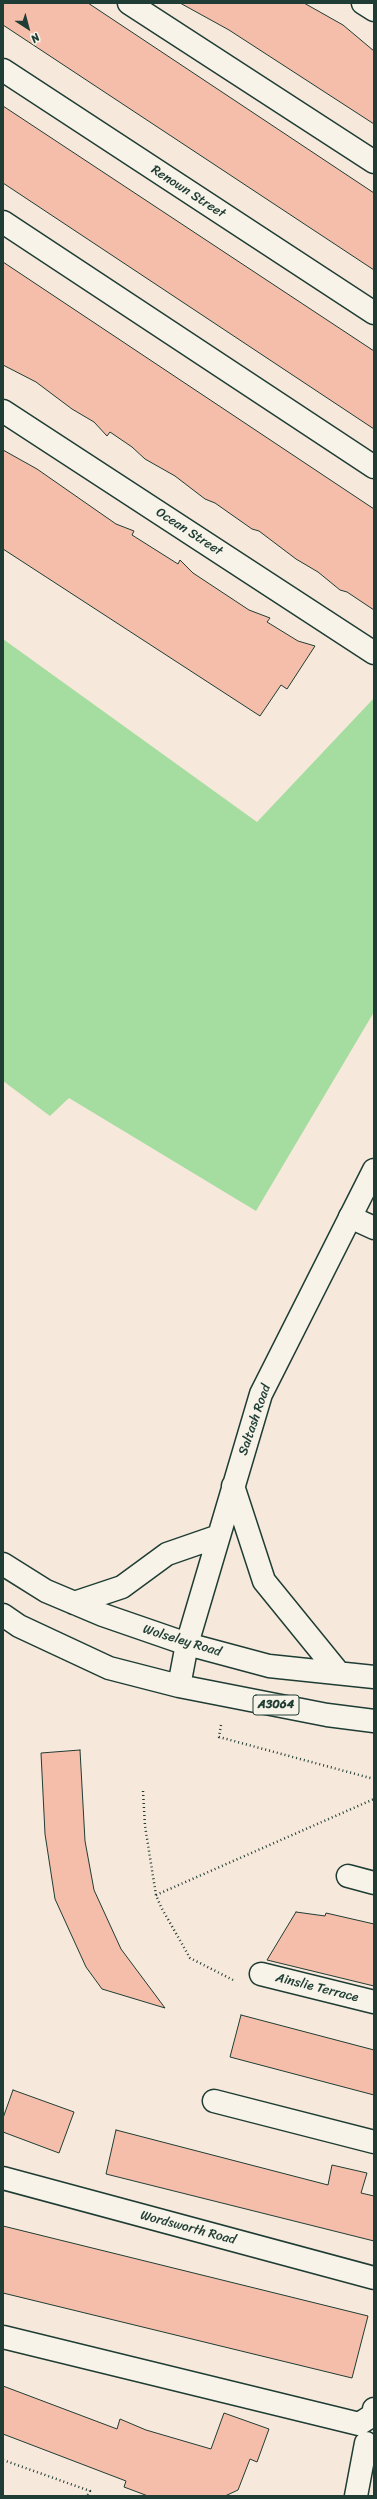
<!DOCTYPE html>
<style>
body{margin:0}
#map{position:relative;width:377px;height:2499px;overflow:hidden;background:#f7e8dc;font-family:Sriracha,sans-serif}
canvas{display:block}
.frame{position:absolute;inset:0;border:4px solid #1f3d34;pointer-events:none}
.north{position:absolute;left:8px;top:8px;width:40px;height:40px;-webkit-text-stroke:3px #f7f3e8;paint-order:stroke;rotate:144deg;font-size:11px;font-weight:700;line-height:16px;text-align:center;color:#1f3d34}
.north::after{content:'';display:block;margin:auto;width:14px;height:18px;background:#1f3d34;clip-path:polygon(50% 0,100% 100%,50% 72%,0 100%)}
</style>
<div id="map">
<canvas width="377" height="2499"></canvas>
<div class="frame"></div>
<div class="north">N</div>
</div>
<script>
const g = document.querySelector('canvas').getContext('2d');
g.lineJoin = 'round';
function fillPath(path, color) { g.fillStyle = color; g.fill(path, 'evenodd'); }
const toPath = rows => new Path2D(rows.map(r => 'M' + r).join(''));
function stroke(path, color, width, dash) { g.strokeStyle = color; g.lineWidth = width; g.lineCap = dash ? 'butt' : 'round'; g.setLineDash(dash || []); g.stroke(path); }
function label(font, color, halo, rows, align = 'center') {
  g.font = font + ' Sriracha,sans-serif'; g.lineWidth = 3; g.setLineDash([]); g.textBaseline = 'middle'; g.strokeStyle = halo; g.fillStyle = color; for (const [text, x, y, turn = 0] of rows) {
    g.save(); g.translate(x, y); g.rotate((+turn || 0) * Math.PI / 180); g.textAlign = isNaN(turn) ? turn : align; if (halo) g.strokeText(text, 0, 0); g.fillText(text, 0, 0); g.restore();
  }
}
fillPath(toPath([
 [3,639,257,822,374,698,374,1012,256,1211,69,1098,50,1116,3,1081]
]), '#a5dda1');
const building = toPath([
 [3,3,88,3,374,193,374,270,3,25,3,3],
 [180,3,304,3,343,25,374,51,374,124,229,30,180,3],
 [3,106,374,351,374,429,3,183,3,106],
 [3,262,374,509,374,610,347,592,340,590,318,572,296,559,259,531,252,529,215,503,205,499,175,476,145,459,132,447,110,432,107,436,94,422,72,409,36,382,3,365,3,262],
 [3,450,37,469,116,524,134,531,132,535,178,564,180,560,193,573,249,610,270,618,267,622,298,641,315,646,287,689,281,685,260,716,3,549,3,450],
 [80,1750,85,1841,94,1890,121,1949,165,2008,102,1989,86,1967,55,1899,45,1834,41,1753,80,1750],
 [296,1912,325,1916,326,1913,374,1924,374,1986,267,1960,296,1912],
 [241,2015,374,2050,374,2095,230,2057,241,2015],
 [13,2090,74,2112,59,2153,3,2132,3,2118,13,2090],
 [116,2130,328,2185,332,2165,367,2173,361,2193,374,2196,374,2241,106,2174,116,2130],
 [3,2226,368,2316,352,2378,3,2293,3,2226],
 [3,2386,117,2429,120,2419,146,2430,211,2449,224,2413,269,2429,257,2462,250,2459,238,2490,225,2496,148,2496,124,2487,126,2481,3,2434,3,2386]
]);
fillPath(building, '#f5beaa');
stroke(building, '#1f3d34', 1);
const minor = toPath([
 [129,3,374,162],
 [363,3,374,10],
 [3,70,374,313],
 [3,222,374,467],
 [3,411,374,653],
 [350,1217,374,1228],
 [348,1876,374,1883],
 [261,1974,374,2002],
 [214,2101,374,2142],
 [3,2178,374,2278],
 [3,2337,359,2424,373,2415,374,2409],
 [356,2496,366,2443]
]);
const major = toPath([
 [233,1486,264,1581,338,1672],
 [3,1564,46,1591,103,1615,187,1644,269,1666,374,1677],
 [74,1603,122,1587,167,1554,219,1536],
 [3,1615,19,1626,109,1668,179,1686,327,1715,374,1721],
 [179,1686,187,1644,261,1394,374,1170]
]);
stroke(minor, '#1f3d34', 25);
stroke(major, '#1f3d34', 25);
stroke(toPath([
 [221,1725,219,1737,374,1779],
 [143,1791,145,1826,156,1895,161,1907,190,1958,233,1980],
 [156,1895,374,1799],
 [3,2460,90,2491,87,2496]
]), '#1f3d34', 2.5, [1, 3]);
stroke(minor, '#f7f3e8', 22);
stroke(major, '#f7f3e8', 22);
for (const [x, y, w] of [
 [276,1705,46]
]) { const box = new Path2D(); box.roundRect(x - w / 2, y - 10, w, 20, 3); g.fillStyle = '#f7f3e8'; g.fill(box); stroke(box, '#1f3d34', 1); }
label('bold 12px', '#1f3d34', null, [
 ["A3064",276,1705]
]);
label('13px', '#1f3d34', '#f7f3e8', [
 ["Renown Street",188,192,33],
 ["Ocean Street",189,532,33],
 ["Saltash Road",255,1420,-71],
 ["Wolseley Road",182,1641,17],
 ["Ainslie Terrace",317,1988,14],
 ["Wordsworth Road",188,2228,15]
]);
</script>
